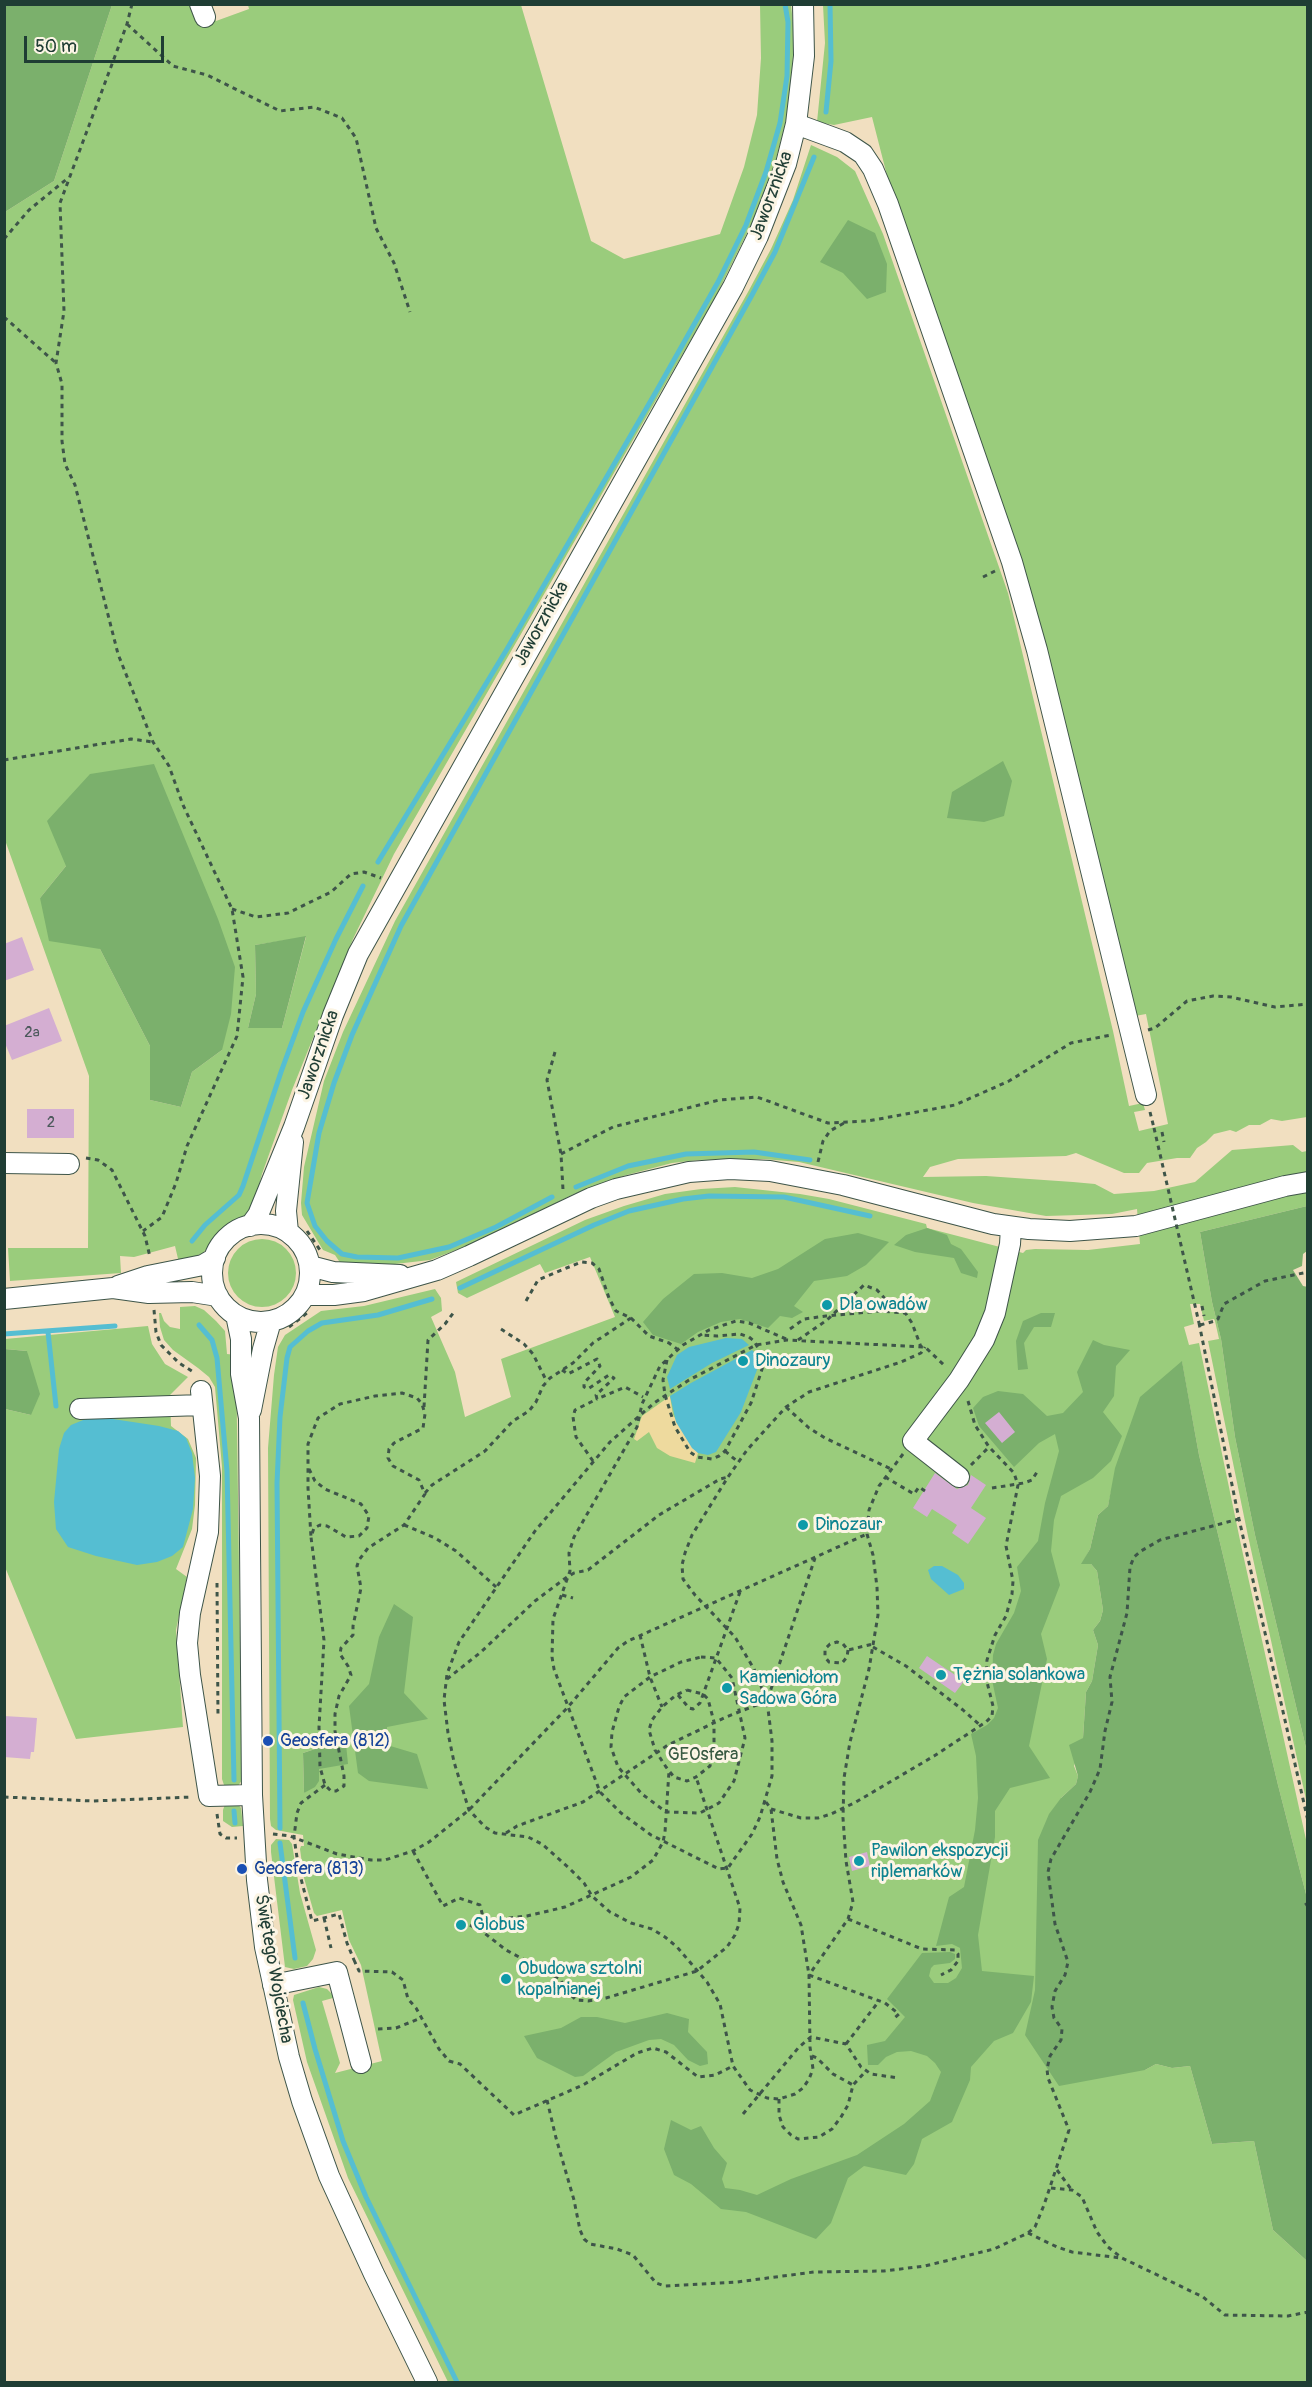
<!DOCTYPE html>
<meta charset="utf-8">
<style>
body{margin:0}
#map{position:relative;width:1312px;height:2387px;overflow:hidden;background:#f1dfc0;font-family:Pangolin,sans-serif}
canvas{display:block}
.frame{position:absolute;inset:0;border:6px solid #1f3d34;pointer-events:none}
.scale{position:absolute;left:24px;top:36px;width:140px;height:27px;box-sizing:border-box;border:3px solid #1f3d34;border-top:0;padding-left:8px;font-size:18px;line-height:21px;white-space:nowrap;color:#1f3d34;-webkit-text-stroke:4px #fcf5e5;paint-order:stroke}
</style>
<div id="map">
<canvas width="1312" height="2387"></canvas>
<div class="frame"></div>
<div class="scale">50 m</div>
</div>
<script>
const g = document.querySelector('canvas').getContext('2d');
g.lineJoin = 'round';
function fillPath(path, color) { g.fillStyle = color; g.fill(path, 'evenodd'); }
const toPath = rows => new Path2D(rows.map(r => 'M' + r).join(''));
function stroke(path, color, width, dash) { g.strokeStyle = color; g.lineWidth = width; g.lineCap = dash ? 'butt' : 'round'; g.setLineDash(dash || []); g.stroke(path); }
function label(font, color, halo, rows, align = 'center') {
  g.font = font + ' Pangolin,sans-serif'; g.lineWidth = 6; g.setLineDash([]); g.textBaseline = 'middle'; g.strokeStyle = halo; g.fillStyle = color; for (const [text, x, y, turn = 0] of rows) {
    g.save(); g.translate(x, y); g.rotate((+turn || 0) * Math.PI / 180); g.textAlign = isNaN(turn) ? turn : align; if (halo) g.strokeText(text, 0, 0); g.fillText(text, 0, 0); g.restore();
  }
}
fillPath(toPath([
 [112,5,210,5,216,21,249,9,248,5,521,5,591,241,624,259,720,234,744,167,757,115,761,58,760,5,791,5,794,32,792,78,786,120,773,171,755,217,715,298,394,854,353,939,292,1090,262,1174,252,1212,242,1221,220,1232,203,1253,179,1263,175,1246,134,1257,120,1256,121,1273,10,1281,8,1248,88,1248,89,1076,5,840,5,212,54,181],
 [66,866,222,1050,192,1072,181,1107,150,1100,150,1046,100,949,40,898],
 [306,937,282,1028,248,1028,256,994,255,945],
 [823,5,1307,5,1307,1117,1282,1121,1271,1119,1260,1125,1249,1125,1236,1132,1230,1130,1214,1134,1206,1142,1197,1148,1190,1158,1177,1158,1147,1163,1139,1173,1124,1173,1076,1153,1066,1156,958,1159,930,1167,923,1177,986,1176,1073,1182,1095,1184,1114,1194,1154,1191,1195,1182,1232,1150,1293,1145,1302,1152,1307,1151,1307,1206,1200,1232,1212,1302,1221,1339,1235,1437,1255,1535,1307,1752,1307,1804,1248,1536,1208,1341,1219,1339,1215,1321,1214,1319,1204,1321,1200,1304,1190,1304,1194,1324,1184,1327,1189,1345,1199,1343,1241,1545,1307,1844,1307,1898,1278,1785,1199,1455,1182,1362,1111,1492,1108,1506,1098,1515,1090,1549,1082,1564,1091,1564,1097,1571,1103,1610,1100,1621,1093,1630,1098,1645,1092,1681,1086,1692,1083,1738,1074,1766,1078,1776,1076,1784,1061,1798,1145,2070,1156,2064,1172,2068,1190,2066,1212,2144,1254,2141,1273,2230,1307,2261,1307,2382,448,2382,348,2178,307,2062,293,2000,294,1995,319,1987,327,1989,334,1996,333,1998,322,2001,340,2063,335,2073,382,2061,361,1965,349,1940,342,1910,317,1916,314,1913,304,1878,300,1849,301,1846,304,1846,303,1835,276,1830,271,1826,270,1819,268,1448,274,1375,278,1347,285,1335,321,1311,364,1306,435,1289,441,1298,442,1311,431,1317,455,1372,465,1417,511,1397,501,1359,615,1317,590,1257,545,1273,540,1264,467,1298,458,1293,456,1282,585,1220,624,1206,665,1194,701,1189,735,1187,800,1194,829,1199,926,1224,927,1228,1023,1253,1026,1250,1035,1249,1088,1250,1140,1244,1137,1209,1112,1214,1046,1216,973,1203,799,1162,763,1159,699,1160,672,1163,623,1176,574,1194,482,1240,430,1260,395,1264,341,1264,335,1255,323,1250,302,1215,301,1203,304,1167,324,1081,343,1032,395,921,748,292,771,249,793,200,811,145,837,157,855,171,883,234,1008,593,1113,1031,1129,1106,1143,1103,1145,1110,1134,1112,1139,1131,1168,1124,1146,1014,1135,1016,1030,593,891,191,872,117,834,125,817,122,825,43],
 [330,1744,318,1769,319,1780,304,1793,303,1753],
 '228 1273a34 34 0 1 1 68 0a34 34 0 1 1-68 0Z',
 [195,1306,204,1310,216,1321,225,1331,227,1354,236,1355,242,1780,238,1786,224,1785,222,1779,222,1467,215,1387,209,1377,198,1368,173,1350,164,1340,160,1327,159,1313,161,1313,164,1321,170,1327,180,1329,180,1307],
 [148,1326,152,1344,165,1364,188,1377,170,1395,171,1426,188,1439,196,1458,195,1505,192,1529,176,1569,187,1577,176,1630,183,1727,76,1739,5,1567,5,1409,31,1415,27,1351,5,1349,5,1339],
 [237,1803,241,1808,243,1826,232,1827,223,1821,223,1810,225,1804],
 [276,1839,289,1840,292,1844,300,1893,316,1950,313,1959,307,1966,294,1969,285,1967,271,1852,271,1845]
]), '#9acc7c');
fillPath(toPath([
 [5,4,112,5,54,181,5,212],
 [848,220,875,233,887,264,886,292,867,299,843,273,820,262],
 [1003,761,1012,781,1004,816,984,822,947,818,952,792],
 [154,764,218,919,235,967,231,1014,222,1050,192,1072,181,1107,150,1100,150,1046,100,949,49,941,40,898,66,866,47,821,90,774],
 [306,936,282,1028,248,1028,256,994,255,945],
 [1307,1206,1307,1251,1303,1254,1302,1266,1293,1270,1303,1286,1308,1287,1307,1752,1255,1535,1235,1437,1221,1339,1212,1302,1200,1232],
 [927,1228,947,1235,951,1244,961,1249,978,1272,977,1278,961,1273,954,1258,915,1252,894,1245,906,1235],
 [858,1233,889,1242,866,1265,847,1276,814,1281,794,1306,803,1312,792,1318,780,1316,768,1328,740,1319,721,1322,698,1332,681,1344,653,1335,643,1322,663,1299,694,1274,722,1273,752,1278,778,1269,825,1239],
 [1041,1313,1055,1313,1051,1327,1034,1327,1024,1343,1028,1369,1018,1370,1016,1341,1023,1321],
 [1093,1340,1104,1345,1130,1350,1116,1366,1114,1396,1103,1412,1122,1436,1111,1461,1093,1478,1061,1496,1054,1520,1051,1551,1060,1585,1041,1634,1047,1659,1029,1746,1050,1778,1010,1788,995,1811,995,1837,978,1935,982,1971,1034,1976,1031,2002,1013,2033,994,2041,971,2067,970,2080,952,2122,922,2139,914,2164,906,2175,864,2166,848,2178,831,2223,816,2239,746,2212,721,2209,691,2184,674,2175,664,2149,671,2120,691,2130,701,2126,714,2148,727,2163,722,2179,725,2188,740,2190,757,2195,791,2179,857,2155,904,2124,930,2101,941,2072,935,2063,927,2056,911,2051,897,2052,886,2057,878,2065,868,2065,867,2045,885,2041,905,2017,887,1999,922,1953,950,1952,955,1954,955,1959,950,1963,934,1965,931,1968,929,1976,934,1983,948,1983,956,1978,962,1968,960,1948,952,1944,936,1946,949,1897,964,1887,975,1830,978,1798,976,1756,971,1734,987,1725,994,1718,998,1708,992,1680,993,1655,996,1644,1014,1613,1021,1591,1017,1567,1038,1541,1045,1503,1059,1451,1055,1434,1039,1443,1014,1467,979,1426,973,1408,983,1397,998,1391,1023,1394,1047,1416,1063,1413,1083,1392,1077,1372],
 [5,1349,27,1351,40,1394,31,1415,5,1409],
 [1182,1361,1199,1455,1278,1785,1307,1898,1307,2261,1273,2230,1254,2141,1212,2144,1190,2066,1172,2068,1156,2064,1145,2070,1059,2086,1025,2035,1035,1990,1038,1840,1049,1814,1061,1798,1076,1784,1078,1776,1069,1745,1083,1738,1086,1692,1092,1681,1098,1645,1093,1630,1100,1621,1103,1610,1097,1571,1091,1564,1081,1564,1090,1549,1098,1515,1108,1506,1115,1468,1140,1397],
 [394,1604,413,1617,404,1693,428,1719,387,1727,387,1745,417,1754,428,1789,369,1781,358,1773,349,1706,369,1684,379,1637],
 [330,1744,346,1744,348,1764,319,1769,319,1781,315,1787,304,1793,303,1753],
 [667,2013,689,2019,688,2032,707,2052,708,2064,700,2066,688,2060,674,2045,661,2039,649,2040,616,2052,583,2076,575,2077,537,2058,524,2036,561,2028,581,2017,597,2017,625,2023]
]), '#7bb06c');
fillPath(toPath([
 [670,1396,673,1415,698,1453,695,1463,670,1456,657,1448,649,1432,637,1441,634,1439,642,1416]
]), '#eeda9e');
fillPath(toPath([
 [726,1338,742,1339,749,1345,712,1363,670,1389,667,1377,677,1355,689,1347],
 [752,1350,759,1357,760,1362,741,1412,716,1452,708,1455,698,1453,692,1448,676,1422,670,1396,691,1383],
 [93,1416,159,1426,178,1431,186,1438,192,1453,195,1478,193,1509,183,1547,172,1556,157,1562,137,1565,96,1556,68,1547,56,1529,54,1502,59,1449,64,1433,71,1425],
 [934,1566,942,1566,958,1575,964,1583,964,1589,949,1595,931,1579,928,1570]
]), '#55bed2');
stroke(toPath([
 [826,112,831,61,830,4],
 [378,862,507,649,657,390,718,282,746,225,766,172,780,123,787,76,788,22,785,4],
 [576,1187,628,1166,686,1154,754,1152,810,1160],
 [552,1197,496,1227,449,1247,398,1258,357,1257,342,1254,327,1241,315,1226,307,1203,319,1133,334,1083,352,1035,401,926,752,295,775,252,814,157],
 [192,1241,205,1225,239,1195,243,1186,281,1072,303,1012,336,939,363,886],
 [460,1288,594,1225,629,1211,683,1199,709,1196,784,1197,870,1216],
 [199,1325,212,1340,217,1358,227,1471,234,1780],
 [48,1332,56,1406],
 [4,1334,115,1326],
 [234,1811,235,1823],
 [280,1828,277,1483,280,1417,287,1358,290,1347,308,1331,322,1323,378,1315,432,1299],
 [280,1843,295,1958],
 [303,2003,315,2049,343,2141,366,2197,457,2382]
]), '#55bed2', 5);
fillPath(toPath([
 [22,937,34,970,4,981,4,944],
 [49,1008,62,1041,12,1060,4,1041,4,1026],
 [27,1109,74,1109,74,1138,27,1138],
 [999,1412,1015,1432,1002,1443,985,1423],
 [935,1473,957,1489,968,1485,971,1475,986,1485,971,1508,986,1518,968,1544,952,1533,957,1525,932,1509,927,1517,913,1508],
 [927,1656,964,1681,955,1693,919,1668],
 [4,1716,37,1718,34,1752,31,1752,30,1759,4,1757],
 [867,1852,870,1866,852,1871,849,1857]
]), '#d4aed2');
const minor = toPath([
 [200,4,205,17],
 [796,124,845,142,863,154,873,169,888,204,1012,562,1037,650,1146,1095],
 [4,1163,69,1164],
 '212 1273a49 49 0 1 1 98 0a49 49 0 1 1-98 0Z',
 [250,1226,258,1215,294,1127,333,1015,358,954,733,287,758,236,786,164,796,124,804,56,803,4],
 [288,1232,286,1211,293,1142],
 [310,1266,333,1272,400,1275],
 [118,1286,148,1276,203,1265,215,1258],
 [305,1295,334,1295,364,1291,437,1270,469,1256,591,1198,616,1189,689,1172,730,1169,770,1171,843,1185,993,1224,1029,1229,1070,1231,1136,1226,1285,1186,1308,1182],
 [4,1299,113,1288,149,1293,192,1292,218,1296],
 [236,1315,241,1339,241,1374,249,1418,252,1795,257,1880,265,1947,289,2057,302,2101,329,2176,374,2274,427,2382],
 [201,1391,210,1476,208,1532,190,1613,187,1643,190,1675,209,1796,252,1795],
 [80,1409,202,1405],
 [251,1410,263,1349,271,1321],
 [959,1477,913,1441,959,1380,984,1340,995,1313,1010,1244,1011,1227],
 [273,1985,337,1972,361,2063]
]);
stroke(minor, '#3e5549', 22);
stroke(toPath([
 [132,4,127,24,60,203,64,311,56,363,62,384,62,441,65,464,75,485,118,654,153,742,169,766,183,805,232,909,243,977,237,1036,187,1146,176,1183,162,1217,143,1231],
 [127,24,173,66,207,75,280,111,314,107,342,118,356,138,376,228,394,263,410,312],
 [4,239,29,210,68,178],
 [4,317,56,363],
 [983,577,995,571],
 [4,760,131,739,153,742],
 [232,909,256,917,288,913,331,892,351,874,364,872,381,878],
 [1148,1030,1155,1028,1187,1001,1213,996,1231,997,1275,1007,1308,1004],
 [555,1052,547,1080,561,1154,563,1190],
 [1150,1112,1154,1128],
 [1162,1132,1164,1142],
 [561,1154,613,1127,719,1100,757,1097,828,1123,868,1121,955,1105,1009,1081,1071,1043,1111,1035],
 [86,1158,98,1160,112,1170,145,1236,150,1257],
 [818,1162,823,1141,830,1131,844,1123],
 [307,1231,320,1250],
 [526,1301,538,1280,581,1262,592,1263,599,1269,609,1298,616,1311,631,1318,649,1336,669,1343,677,1349],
 [1202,1306,1204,1316],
 [154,1310,156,1332,161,1345,179,1363,195,1373],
 [1199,1323,1239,1519,1308,1821],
 [1200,1325,1215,1321,1218,1319,1224,1304,1265,1281,1308,1272],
 [289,1327,307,1313],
 [501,1329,524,1344,533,1354,547,1382],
 [790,1329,804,1319,826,1316,880,1311,904,1313],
 [786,1339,749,1323,736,1321,709,1330,683,1345,660,1366,642,1404,637,1427,574,1537,569,1553,570,1571,553,1619,552,1657,554,1669,600,1792,621,1813,651,1835,719,1869,728,1868,732,1862,752,1834,760,1817,772,1776,772,1741,767,1701,754,1669,735,1637,695,1595,683,1579,682,1565,685,1553,692,1535,728,1477,747,1450,786,1407,809,1392,901,1362,921,1353,925,1347],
 [798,1340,827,1320,864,1285,877,1290,888,1302,906,1314,912,1323,921,1347],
 [667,1360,663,1380,665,1395,675,1427,690,1452,697,1457,712,1459,719,1456,725,1451,751,1403,765,1360,754,1341,749,1337,740,1334,717,1336,702,1335],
 [562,1370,568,1374,597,1359,600,1366,584,1383,584,1387,588,1389,609,1375,614,1378,596,1395,597,1399,625,1387,643,1397],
 [424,1407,428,1340,445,1324,454,1312],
 [786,1407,809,1428,825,1438,891,1469],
 [725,1451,738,1462],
 [903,1454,879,1486,869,1510,867,1534,873,1555,877,1587,878,1615,869,1669,850,1742,844,1778,843,1818,846,1861,853,1902,848,1919,809,1975,810,2047,813,2069,809,2079,803,2088,795,2094,779,2099,767,2098,750,2090,733,2066,720,2004,707,1982,677,1947,665,1937,652,1929,631,1923,610,1912,592,1896,584,1883,570,1869,542,1844,528,1837,495,1833,485,1827,469,1810,454,1762,448,1733,444,1700,447,1674,459,1642,535,1531,610,1442,654,1403,689,1380,756,1345,787,1340,925,1347,945,1366],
 [593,1461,576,1437,573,1417,575,1410,597,1399],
 [971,1465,989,1447],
 [309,1469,315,1481,325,1489,361,1504,369,1516,367,1528,359,1536,346,1537,327,1526,320,1525,314,1528,311,1537,324,1640,319,1727,320,1767,325,1785,331,1791,336,1791,344,1786,344,1776,335,1731,335,1714,339,1696,351,1675,348,1666,340,1654,341,1648,353,1635,353,1626,361,1588,357,1566,359,1560,368,1548,404,1525,425,1494,419,1480,393,1466,388,1458,389,1449,394,1443,423,1428,425,1414,422,1404,417,1398,402,1393,375,1396,340,1404,318,1418,308,1444,308,1488,311,1537],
 [885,1477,914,1494,919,1487,925,1491],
 [992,1488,1024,1483,1032,1480,1037,1472],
 [425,1493,432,1485,485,1451,513,1421,529,1411,536,1402,543,1386,550,1378,573,1363,593,1343,631,1318],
 [404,1525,435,1538,456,1551,496,1587],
 [217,1583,218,1718],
 [562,1595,573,1598],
 [640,1635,650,1677,662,1707],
 [873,1647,906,1666,963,1710,980,1725],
 [848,1650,847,1657,842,1663,829,1662,825,1657,825,1649,830,1644,837,1642,843,1644,848,1650,873,1644],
 [701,1657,716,1658,732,1678,745,1738,734,1781,719,1803,700,1813,666,1812,642,1794,618,1767,611,1747,612,1732,619,1707,624,1697,650,1677,681,1662,701,1657],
 [447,1679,481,1652,535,1601,567,1577,574,1573,588,1570,659,1515,720,1479,728,1477],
 [687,1690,703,1694,708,1699,714,1722,714,1748,710,1766,696,1777,687,1781,674,1777,666,1767,655,1750,649,1730,652,1720,662,1707,676,1695,687,1690],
 [678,1695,689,1708,693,1709,700,1703,740,1592],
 [325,1785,301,1803,297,1813,294,1837,299,1871,312,1921,339,1914,347,1943,354,1960,353,1960],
 [4,1797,93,1801,192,1797],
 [766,1802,771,1809,777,1859,783,1882,801,1925,809,1975,885,2003,899,2014,892,2020],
 [771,1809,801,1818,818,1818,831,1814,856,1802,934,1756,986,1722,992,1716,993,1706,986,1678,987,1660,995,1635,1006,1616,1012,1594,1013,1581,1006,1546,1018,1485,1014,1473,989,1447,975,1425,968,1401],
 [217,1814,220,1834,226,1838,237,1838],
 [506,1833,517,1826,583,1802,668,1745,726,1717,767,1701,815,1558],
 [273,1834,290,1836,337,1854,371,1860,385,1860,413,1851,429,1842,469,1810,568,1707,618,1648,628,1641,867,1534],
 [413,1851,443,1906,459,1898,480,1905,484,1921,527,1916,565,1907,631,1877,653,1860,663,1842,665,1832,669,1771],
 [1305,1905,1308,1903],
 [522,1917,502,1927,483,1932,506,1950,560,1979,566,1990,576,2000,588,2001,606,1998,697,1971,727,1947,735,1935,739,1924,740,1908,696,1777],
 [324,1918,331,1948],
 [848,1919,922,1949,955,1950,958,1954,958,1961,951,1970,941,1975],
 [462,1921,483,1932],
 [354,1960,359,1971,392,1972,403,1980,408,1999,416,2008,439,2049,449,2061,460,2064,514,2115,583,2085,637,2053,653,2048,666,2052,698,2077,715,2075,733,2066],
 [378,2029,396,2028,421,2018],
 [846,2044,879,2001],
 [812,2056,817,2058,833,2074,853,2085],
 [779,2099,779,2115,783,2127,791,2135,798,2139,819,2137,832,2129,841,2117,848,2105,853,2085,866,2071],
 [547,2100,556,2138,574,2200,580,2230,584,2239,590,2244,617,2249,633,2255,656,2283,665,2286,737,2282,814,2272,884,2271,925,2266,994,2249,1028,2233,1035,2227,1044,2205,1069,2130,1048,2078,1047,2069,1050,2056,1061,2040,1062,2029,1054,2018,1052,2007,1055,1991,1065,1975,1068,1962,1055,1924,1048,1872,1051,1859,1090,1792,1100,1769,1105,1731,1112,1702,1110,1677,1127,1613,1130,1567,1134,1557,1141,1551,1160,1540,1239,1519],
 [743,2114,799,2047,811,2037,846,2044,861,2067,871,2074,899,2078],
 [1057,2170,1071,2189],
 [1051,2188,1072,2190,1082,2197,1097,2232,1108,2247,1122,2258,1203,2297,1225,2315,1288,2316,1308,2312],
 [1028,2233,1057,2247,1072,2252,1121,2258]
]), '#3e5549', 3, [4.5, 4.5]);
stroke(minor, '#fff', 20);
stroke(toPath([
 [1154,1128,1199,1323]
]), '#3e5549', 3, [4.5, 4.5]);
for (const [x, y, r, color] of [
 [827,1305,6,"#0f9aa8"],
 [743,1361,6,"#0f9aa8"],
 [803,1525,6,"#0f9aa8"],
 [941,1675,6,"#0f9aa8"],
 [727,1688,6,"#0f9aa8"],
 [268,1741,6,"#1a4fb4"],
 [859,1861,6,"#0f9aa8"],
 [242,1869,6,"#1a4fb4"],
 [461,1925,6,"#0f9aa8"],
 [506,1979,6,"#0f9aa8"]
]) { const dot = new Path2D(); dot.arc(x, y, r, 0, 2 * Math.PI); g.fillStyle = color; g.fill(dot); stroke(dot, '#fcf5e5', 2); }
label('15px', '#4c595c', null, [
 ["2a",32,1033],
 ["2",51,1123]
]);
label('18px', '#1f3d34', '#fcf5e5', [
 ["Jaworznicka",772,196,-70],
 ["Jaworznicka",542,624,-61],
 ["Jaworznicka",319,1055,-71],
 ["Świętego Wojciecha",273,1969,80]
]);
label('18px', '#0d838f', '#fcf5e5', [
 ["Dla owadów",839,1305],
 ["Dinozaury",755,1361],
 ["Dinozaur",815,1525],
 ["Tężnia solankowa",953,1675],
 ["Kamieniołom",739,1678],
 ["Sadowa Góra",739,1699],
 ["Pawilon ekspozycji",871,1851],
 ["riplemarków",871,1872],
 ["Globus",473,1925],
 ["Obudowa sztolni",518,1969],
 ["kopalnianej",518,1990]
], 'left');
label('18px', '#164399', '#fcf5e5', [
 ["Geosfera (812)",280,1741],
 ["Geosfera (813)",254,1869]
], 'left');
label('18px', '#385a42', '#fcf5e5', [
 ["GEOsfera",703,1755]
]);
</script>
